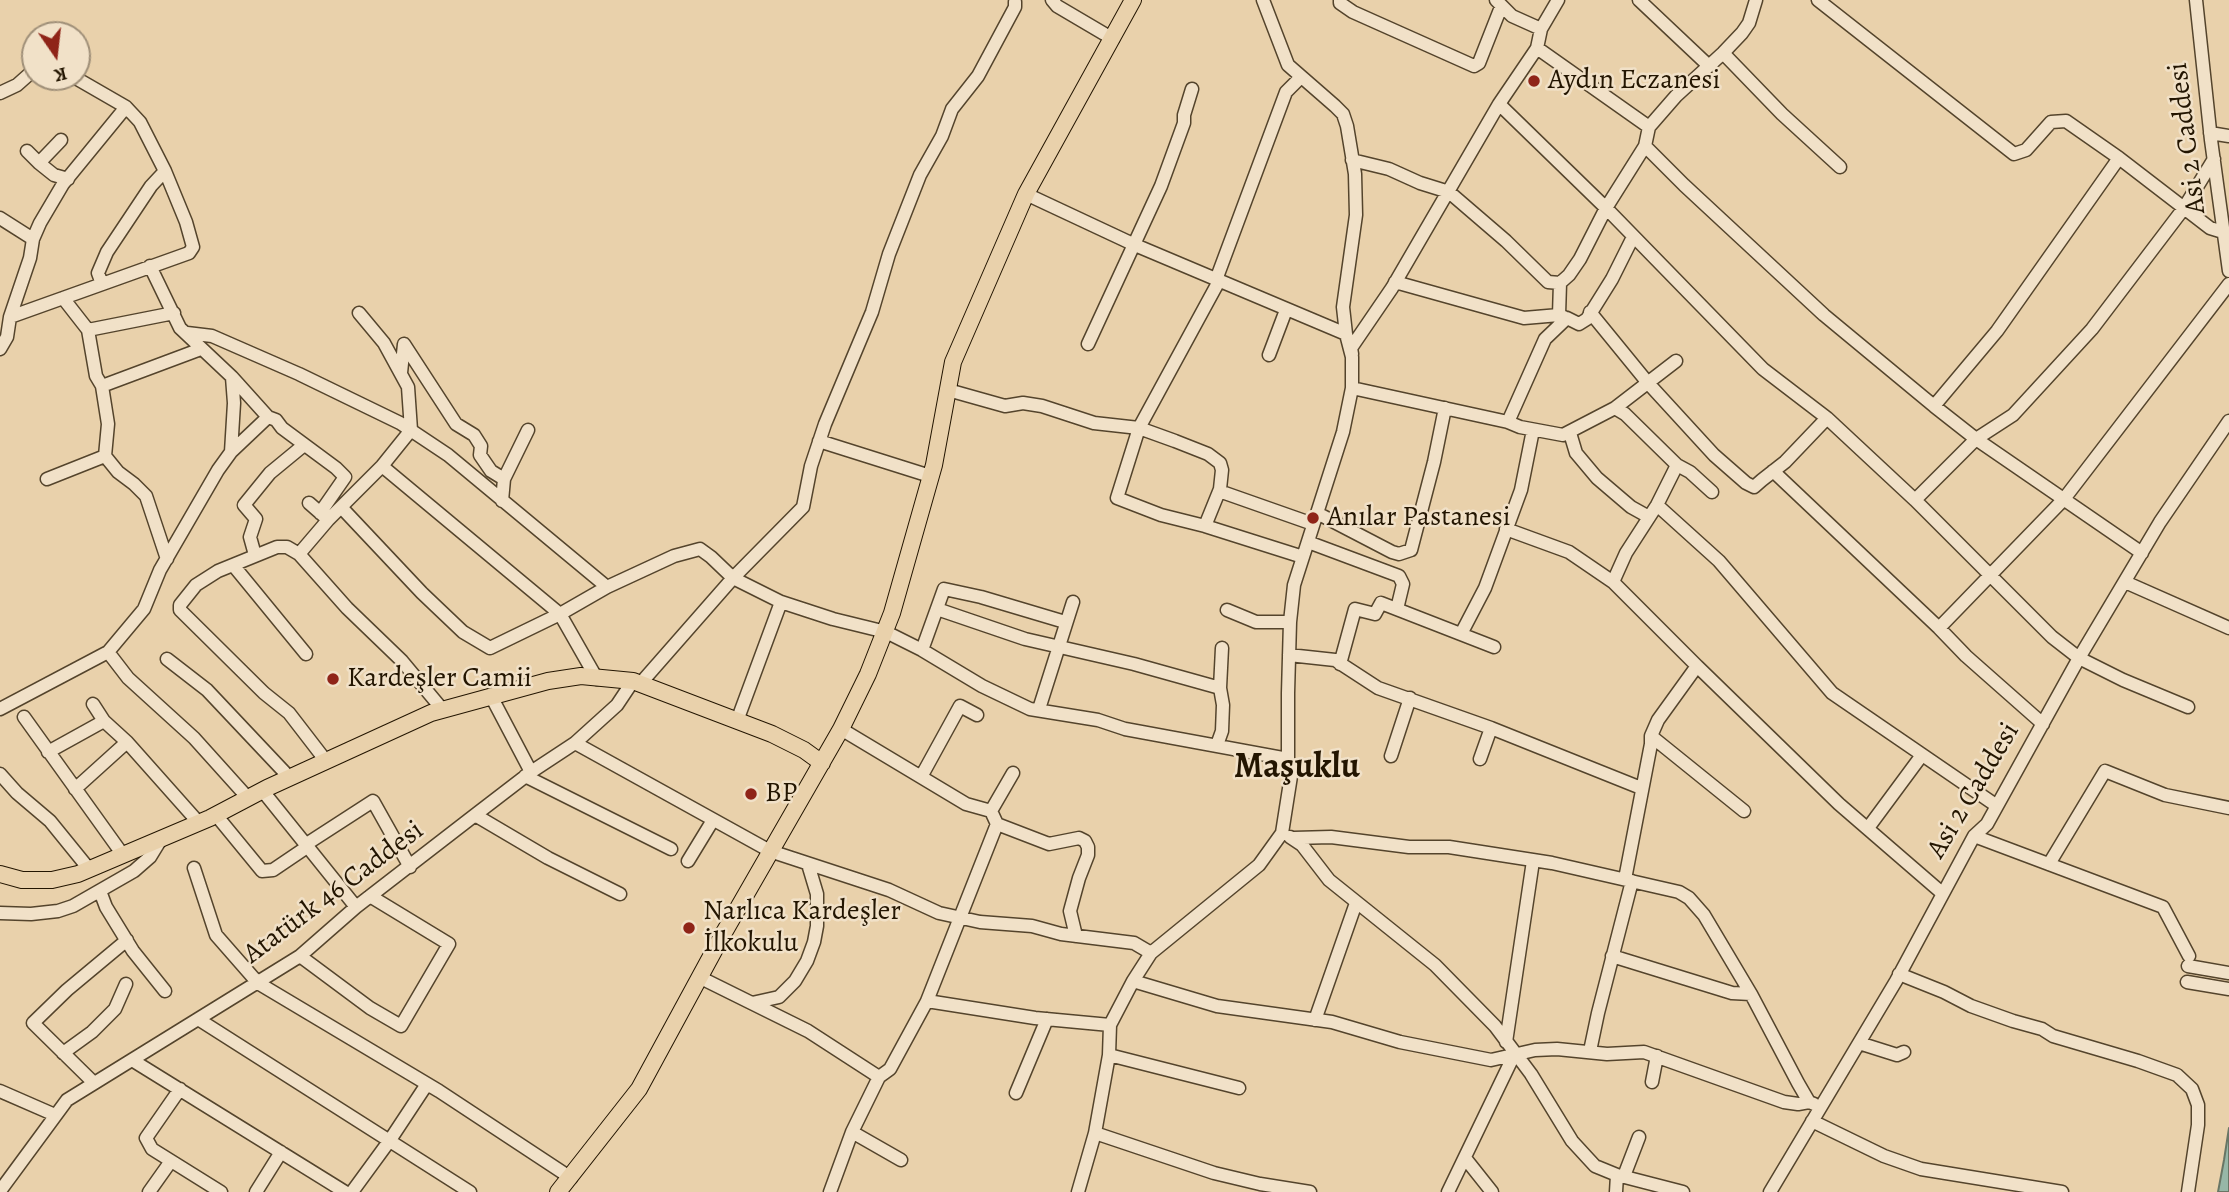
<!DOCTYPE html>
<meta charset="utf-8">
<style>
body{margin:0}
#map{position:relative;width:2229px;height:1192px;overflow:hidden;background:#e9d1ab;font-family:Alegreya,serif}
canvas{display:block}
.north{position:absolute;left:21px;top:21px;width:70px;height:70px;box-sizing:border-box;background:#f1e1c8;border:2px solid #9f8f78;border-radius:50%;rotate:166deg;font-size:19px;font-weight:700;line-height:28px;text-align:center;color:#231501}
.north::after{content:'';display:block;margin:auto;width:24px;height:32px;background:#8f2418;clip-path:polygon(50% 0,100% 100%,50% 72%,0 100%)}
</style>
<div id="map">
<canvas width="2229" height="1192"></canvas>
<div class="north">K</div>
</div>
<script>
const g = document.querySelector('canvas').getContext('2d');
g.lineJoin = 'round';
function fillPath(path, color) { g.fillStyle = color; g.fill(path, 'evenodd'); }
const toPath = rows => new Path2D(rows.map(r => 'M' + r).join(''));
function stroke(path, color, width, dash) { g.strokeStyle = color; g.lineWidth = width; g.lineCap = dash ? 'butt' : 'round'; g.setLineDash(dash || []); g.stroke(path); }
function label(font, color, halo, rows, align = 'center') {
  g.font = font + ' Alegreya,serif'; g.lineWidth = 5; g.setLineDash([]); g.textBaseline = 'middle'; g.strokeStyle = halo; g.fillStyle = color; for (const [text, x, y, turn = 0] of rows) {
    g.save(); g.translate(x, y); g.rotate((+turn || 0) * Math.PI / 180); g.textAlign = isNaN(turn) ? turn : align; if (halo) g.strokeText(text, 0, 0); g.fillText(text, 0, 0); g.restore();
  }
}
const water = toPath([
 [2229,1128,2229,1192,2218,1192,2224,1160,2229,1128]
]);
fillPath(water, '#97b7a7');
stroke(water, '#697665', 2);
const minor = toPath([
 [1052,0,1057,6,1113,39],
 [1340,0,1340,3,1353,12,1474,66,1479,63,1501,7],
 [1496,0,1512,16,1541,29],
 [1639,0,1709,66],
 [1818,0,2014,154,2026,150,2051,122,2066,121,2119,158,2210,228,2223,232],
 [2196,0,2211,140,2229,271],
 [1537,48,1649,127],
 [1723,53,1782,114,1840,167],
 [0,93,17,85,35,69],
 [1499,104,1606,208,1763,369,1827,418,1915,500,2052,637,2079,658,2123,680,2188,707],
 [2210,133,2229,136],
 [61,140,39,163,54,175,68,179],
 [1645,146,1684,185,1824,315,1934,406,1976,439,2142,553],
 [27,151,39,163],
 [1352,160,1389,169,1420,183,1449,192,1506,241,1548,282,1560,283,1569,275,1580,259,1606,208,1645,146,1649,127,1676,96,1723,53,1742,33,1749,23,1756,0],
 [1026,194,1135,245,1346,334],
 [0,218,33,239],
 [150,266,180,328,232,377,234,403,231,452],
 [1216,280,1286,92,1301,77],
 [1219,281,1139,428,1117,498,1161,515,1205,526,1303,557],
 [1395,282,1524,318,1559,315],
 [1560,283,1559,315,1564,317],
 [102,284,98,273,107,252,151,186,165,171],
 [1590,312,1648,383,1714,455,1746,483,1754,487,1762,480,1785,462,1827,418],
 [10,317,189,253,193,247,186,222,165,171,140,122,126,107,74,77],
 [88,330,174,313],
 [187,333,212,336,299,374,400,423,448,455,607,587],
 [1088,344,1161,186,1184,123,1184,115,1192,89],
 [0,349,7,337,10,317,30,258,33,239,40,223,63,184,126,107],
 [1352,354,1351,348,1392,288,1499,104,1537,48,1541,29,1558,0],
 [1269,355,1286,310],
 [401,373,404,344,456,424,474,435,481,446,480,455,491,471,504,479],
 [232,377,268,417],
 [102,386,201,349],
 [1352,388,1508,422,1520,427,1563,435,1615,408,1625,414,1677,465,1657,505,1626,553,1613,582],
 [948,390,1005,406,1023,403,1042,406,1094,423,1139,428,1175,441,1208,454,1220,463,1222,470,1220,489,1222,492,1313,524],
 [1934,406,1997,331,2119,158],
 [1615,408,1676,361],
 [1508,422,1545,339,1567,318,1579,324,1587,319,1612,279,1633,237],
 [1570,433,1576,453,1597,478,1631,507,1649,517],
 [819,441,930,476],
 [105,456,118,472,134,484,146,496,167,559],
 [1677,465,1690,472,1712,492],
 [382,466,560,614,597,679],
 [1773,471,1939,628],
 [47,479,105,456,108,424,102,386,96,376,88,330,63,298],
 [1915,500,1976,439,2013,415,2092,329,2184,208,2214,159],
 [502,501,504,479,528,430],
 [309,503,325,517],
 [1657,505,1719,561,1832,693,1997,806],
 [341,507,422,593,463,632,490,648,560,614,607,587,674,556,700,549,711,557,733,578,781,602,833,619,886,632,922,650,982,686,1030,709,1098,720,1125,729,1288,759],
 [1317,513,1392,552,1399,554,1411,550,1434,462,1445,408],
 [1205,526,1220,489],
 [1506,529,1569,552,1613,582,1697,666,1658,720,1651,736,1651,744,1625,879],
 [1308,542,1399,576,1403,584,1397,609],
 [299,554,328,520,382,466,411,430,408,387,384,343,359,313],
 [255,555,250,537,256,519,244,505,270,473,304,445],
 [233,565,306,654],
 [2125,582,2229,628],
 [937,609,1025,639,1134,664,1220,688],
 [1227,610,1256,622,1290,622],
 [1461,634,1485,588,1521,490,1533,430],
 [922,650,944,589,981,597,1065,622],
 [108,652,128,678,194,738,248,798],
 [1289,655,1335,660,1378,688,1491,728,1641,788],
 [167,659,207,690,290,778],
 [1340,664,1355,609,1375,614,1381,603,1494,647],
 [1697,666,1839,804,1942,893],
 [640,684,733,578,803,507,811,466,825,424,872,312,889,254,920,175,942,136,952,109,978,76,1015,7,1015,2],
 [491,696,531,772],
 [93,704,104,721,127,742,199,823],
 [0,709,108,652,144,609,160,570,218,470,231,452,268,417,276,420,282,428,336,468,345,477,320,513],
 [1039,709,1073,602],
 [977,715,960,706,921,777,966,804,991,811],
 [24,717,123,855],
 [737,721,781,602],
 [2043,724,1966,656,1939,628,2064,499,2229,284],
 [841,729,921,777],
 [1651,736,1744,811],
 [575,743,770,851,889,890,939,913,980,922,1032,926,1061,934,1134,943,1151,953],
 [1217,745,1222,731,1223,705,1220,688,1222,648],
 [48,752,104,721],
 [1391,756,1410,698],
 [1480,759,1491,728],
 [326,761,289,713,264,693,180,610,180,605,196,585,218,571,277,547,287,547,299,554,347,608,402,661,442,709],
 [1013,773,991,811,997,824,1049,844,1079,838,1085,841,1088,847,1088,855,1079,878,1070,911,1076,936],
 [0,774,17,793,50,821,89,869],
 [525,776,671,849],
 [75,789,127,742],
 [262,790,356,907],
 [216,815,262,871,273,870,307,847],
 [475,815,548,858,620,894],
 [1868,828,1922,755],
 [1974,836,2163,907,2189,956],
 [1290,837,1302,845,1329,880,1435,965,1495,1026,1531,1074,1572,1141,1595,1166,1617,1175,1683,1192],
 [1294,838,1331,837,1409,847,1449,847,1552,863,1679,892,1689,898,1704,915,1751,994,1798,1083,1809,1102,1814,1104],
 [305,845,373,801,410,867],
 [688,861,713,820],
 [2049,864,2105,771,2165,795,2229,808],
 [194,868,216,935,258,983,439,1091,571,1178],
 [100,891,106,907,133,951,165,991],
 [0,913,31,914,58,911,73,906,134,871,150,857,161,839],
 [300,956,370,1008,401,1026,449,944,370,896],
 [1612,956,1732,993,1751,994],
 [2188,966,2229,973],
 [1899,974,1944,992,1971,1006,2013,1021,2042,1029,2053,1036,2138,1061,2177,1075,2192,1089,2198,1105,2198,1125,2188,1192],
 [699,977,808,1031,879,1077],
 [1133,981,1217,1006,1332,1022,1400,1042,1491,1060,1535,1050,1557,1049,1607,1054,1644,1052,1784,1102,1798,1104,1809,1102],
 [2187,982,2229,989],
 [927,1001,997,824],
 [752,1003,779,997,795,981,807,961,814,942,817,926,817,894,808,864],
 [198,1019,470,1192],
 [1315,1020,1356,903],
 [1506,1042,1533,861],
 [1859,1043,1897,1055,1904,1052],
 [1590,1051,1598,1013,1632,881],
 [63,1053,92,1032,115,1009,126,984],
 [1109,1055,1239,1088],
 [132,1060,345,1192],
 [1652,1082,1657,1056],
 [94,1083,33,1023,67,990,127,940],
 [180,1089,146,1138,152,1149,221,1192],
 [0,1091,55,1115],
 [1016,1093,1047,1019],
 [1812,1121,1884,1156,1921,1169,2062,1192],
 [852,1132,901,1160],
 [1095,1133,1214,1173,1260,1184,1310,1192],
 [1465,1158,1492,1192],
 [1624,1176,1639,1137],
 [0,1191,67,1100,300,956,356,907,475,815,531,772,575,743,617,705,633,681],
 [149,1192,171,1161],
 [256,1192,281,1152],
 [352,1192,390,1140,427,1084],
 [830,1192,852,1132,879,1077,890,1069,927,1001,1035,1018,1110,1025],
 [1078,1192,1095,1133,1109,1055,1110,1025,1133,981,1151,953,1259,865,1282,833,1291,776,1288,759,1288,693,1290,622,1294,585,1343,432,1352,388,1352,357,1346,334,1343,307,1356,215,1355,174,1347,126,1343,114,1335,106,1288,65,1263,0],
 [1448,1192,1515,1053],
 [1616,1192,1617,1175],
 [1770,1192,1896,981,1974,836,1987,824,2079,658,2160,522,2229,421]
]);
const major = toPath([
 [0,874,22,880,52,880,78,874,210,818,267,788,431,713,548,681,581,676,633,681,772,734,804,750,822,763],
 [558,1192,639,1089,722,936,841,729,868,674,892,613,934,465,953,362,1026,194,1133,0]
]);
stroke(minor, '#54442c', 15);
stroke(major, '#231501', 18);
stroke(minor, '#f1e1c8', 12);
stroke(major, '#e9d1ab', 16);
for (const [x, y, r, color] of [
 [1534,81,7,"#8f2418"],
 [1313,518,7,"#8f2418"],
 [333,679,7,"#8f2418"],
 [751,794,7,"#8f2418"],
 [689,928,7,"#8f2418"]
]) { const dot = new Path2D(); dot.arc(x, y, r, 0, 2 * Math.PI); g.fillStyle = color; g.fill(dot); stroke(dot, '#f1e1c8', 2.5); }
label('28px', '#231501', '#f1e1c8', [
 ["Aydın Eczanesi",1548,81],
 ["Anılar Pastanesi",1327,518],
 ["Kardeşler Camii",347,679],
 ["BP",765,794],
 ["Narlıca Kardeşler",703,912],
 ["İlkokulu",703,944]
], 'left');
label('28px', '#231501', '#f1e1c8', [
 ["Asi 2 Caddesi",2188,138,-97],
 ["Asi 2 Caddesi",1974,791,-59],
 ["Atatürk 46 Caddesi",334,893,-37]
]);
label('bold 35px', '#231501', '#f1e1c8', [
 ["Maşuklu",1297,768]
]);
</script>
